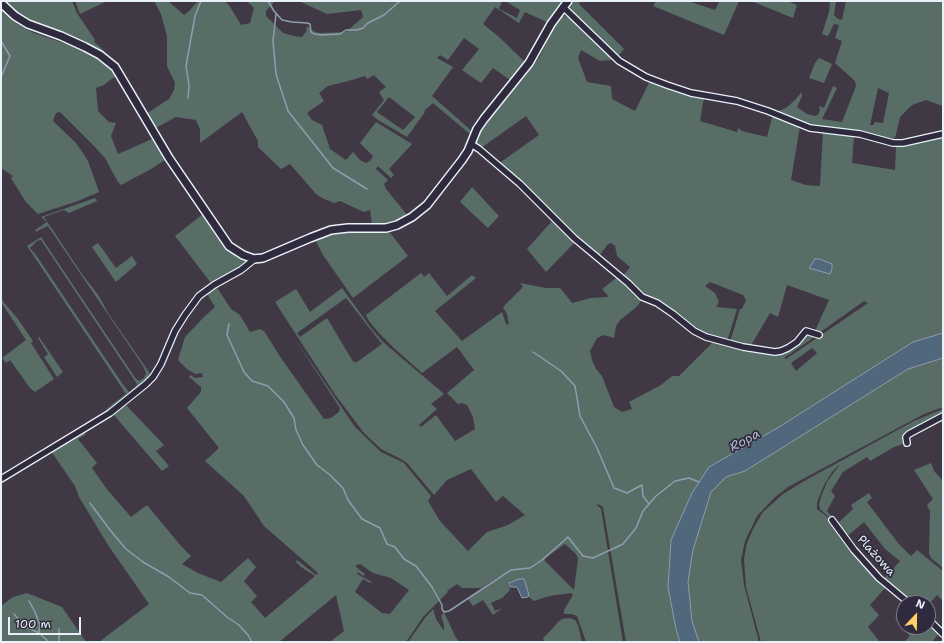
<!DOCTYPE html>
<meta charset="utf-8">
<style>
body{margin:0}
#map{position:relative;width:944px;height:643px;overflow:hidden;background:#403945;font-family:"Shantell Sans",sans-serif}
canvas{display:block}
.frame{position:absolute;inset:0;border:2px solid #e8f1f8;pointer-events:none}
.north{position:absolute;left:896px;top:595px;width:40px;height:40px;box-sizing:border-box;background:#2f2a3d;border:1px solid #797a88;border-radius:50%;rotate:22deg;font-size:11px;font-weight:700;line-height:16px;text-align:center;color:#e8f1f8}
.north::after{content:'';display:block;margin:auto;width:14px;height:18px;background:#ffd166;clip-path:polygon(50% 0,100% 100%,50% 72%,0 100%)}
.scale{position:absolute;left:8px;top:617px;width:73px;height:18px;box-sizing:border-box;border:2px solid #e8f1f8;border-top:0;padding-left:5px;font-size:12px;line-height:14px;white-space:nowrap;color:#e8f1f8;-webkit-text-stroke:3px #2f2a3d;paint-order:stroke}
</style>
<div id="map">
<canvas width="944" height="643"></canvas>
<div class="frame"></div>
<div class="north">N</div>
<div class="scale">100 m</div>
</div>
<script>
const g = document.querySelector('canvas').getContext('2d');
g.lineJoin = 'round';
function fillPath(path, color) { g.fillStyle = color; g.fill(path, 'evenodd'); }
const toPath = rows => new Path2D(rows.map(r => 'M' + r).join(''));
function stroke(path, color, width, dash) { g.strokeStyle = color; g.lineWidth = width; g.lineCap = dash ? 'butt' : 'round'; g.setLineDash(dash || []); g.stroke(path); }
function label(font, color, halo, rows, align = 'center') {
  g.font = font + ' "Shantell Sans",sans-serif'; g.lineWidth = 3.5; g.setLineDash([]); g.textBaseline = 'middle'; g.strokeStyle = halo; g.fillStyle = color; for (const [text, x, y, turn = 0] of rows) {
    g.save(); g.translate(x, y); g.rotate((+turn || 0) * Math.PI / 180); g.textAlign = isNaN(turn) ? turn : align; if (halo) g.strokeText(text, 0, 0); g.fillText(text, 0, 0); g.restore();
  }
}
fillPath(toPath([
 [4,1,72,1,77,13,95,40,94,42,99,46,110,57,81,41,24,18],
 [75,1,107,1,80,14],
 [154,1,168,1,184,15,189,11,198,1,224,1,229,5,241,25,250,23,254,8,247,1,275,1,266,11,266,16,283,33,294,36,302,37,306,32,307,26,315,32,321,33,346,32,363,17,361,10,327,14,299,1,502,1,499,9,517,18,520,10,505,1,565,1,549,23,525,12,519,23,495,7,483,24,499,37,525,62,510,80,493,68,481,83,462,70,479,49,464,38,448,60,440,55,437,58,453,67,432,96,474,133,471,135,433,103,424,111,425,112,407,137,378,120,372,115,384,100,379,92,386,87,374,75,367,79,365,76,352,80,328,86,319,93,324,101,307,113,312,120,322,125,330,149,346,160,353,152,360,160,366,163,371,160,373,156,360,143,376,122,412,144,389,169,394,175,391,178,378,166,376,169,388,180,384,184,386,189,408,216,394,222,372,225,370,210,364,212,340,201,334,203,322,198,316,194,290,164,281,169,258,147,258,141,242,112,200,143,200,129,196,120,176,117,154,129,146,114,169,99,174,90,175,83,167,66,167,36,161,14],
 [389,97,415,117,403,130,377,112],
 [574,1,580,1,579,4,624,49,620,54,617,56,571,11,570,8],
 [656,1,688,1,715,10,719,2,716,1,739,1,724,35,653,6],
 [751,1,787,1,797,5,793,18],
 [830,1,836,1,834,15,838,19,842,20,846,1,943,2,943,106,926,100,912,105,900,117,895,138,891,140,809,126,776,112,786,108,794,101,802,92,802,96,797,107,807,114,815,116,818,115,820,110,819,106,824,108,833,86,837,88,822,119,842,122,856,86,855,81,835,63,842,41,835,38,839,25,834,24,828,36,822,34,829,12],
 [878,88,889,93,883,123,875,122,873,125,870,125],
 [1,10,8,17,26,29,34,33,87,51,102,61,113,71,117,76,110,80,104,85,96,88,98,111,109,122,116,123,111,136,118,154,152,139,165,160,151,169,121,185,118,182,105,158,94,146,60,112,56,113,53,121,76,143,83,153,88,161,99,192,78,201,38,214,26,202,11,178,13,176,1,168],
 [563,16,571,17,613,58,611,60,600,61,581,50,578,58,587,82,611,86,612,99,635,111,650,81,704,97,700,121,737,132,738,128,742,131,767,137,773,114,800,126,791,180,806,185,820,186,823,131,854,135,852,163,895,170,896,145,943,135,943,333,913,342,779,427,709,467,671,540,668,588,676,629,680,642,626,642,603,507,598,504,597,505,601,509,623,642,586,642,577,616,571,614,564,614,564,610,573,595,571,593,549,596,534,601,529,597,525,582,523,579,508,584,510,590,502,598,491,603,495,611,502,608,493,615,483,600,473,606,468,599,511,571,510,570,481,588,462,588,457,584,447,591,448,592,423,617,406,642,330,642,344,631,336,595,279,642,99,642,149,604,108,545,79,497,75,486,51,451,83,432,86,434,78,439,97,463,92,468,106,488,131,517,147,505,181,546,191,556,182,564,198,573,221,582,248,558,256,567,244,581,257,596,251,602,265,618,315,576,301,567,296,562,297,560,316,575,318,573,264,526,244,496,205,461,219,448,187,408,201,392,201,387,189,377,190,375,195,378,203,377,202,373,195,374,187,369,178,360,185,337,203,318,215,307,206,292,216,286,231,309,240,315,250,332,260,329,264,331,281,358,324,419,331,418,339,412,340,408,293,336,355,427,381,452,404,463,431,496,428,501,440,521,468,551,487,532,508,525,525,515,503,496,496,502,471,469,447,480,434,495,407,463,401,459,381,449,364,433,334,393,275,302,296,289,310,312,342,288,371,328,383,342,444,394,431,404,437,409,419,425,421,427,436,415,455,441,475,429,473,417,467,405,462,403,458,404,447,393,474,370,457,347,422,373,395,349,379,333,369,321,366,315,421,273,424,277,429,273,447,296,472,275,476,278,435,311,462,341,502,312,506,324,509,325,507,314,503,307,523,287,520,283,546,288,560,288,569,299,572,303,591,298,609,297,602,289,619,276,640,296,641,300,639,304,634,309,620,320,616,326,614,338,604,335,597,338,590,351,592,360,596,369,602,376,614,407,622,412,632,409,629,402,661,385,672,376,679,376,712,343,718,343,772,354,780,354,807,332,817,335,784,358,786,359,868,303,864,301,819,333,815,331,829,300,787,285,778,317,770,313,750,347,730,342,740,309,742,309,746,300,743,295,710,282,705,286,715,293,719,302,716,307,737,309,728,338,726,340,718,339,701,332,642,295,623,276,630,267,617,256,615,246,611,243,608,244,599,256,577,239,498,164,539,135,526,116,481,148,479,147,475,142,484,124,522,80,540,56,555,25],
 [346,298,382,344,357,362,354,362,352,360,327,318,300,337,297,333],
 [812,348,817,353,796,371,791,363],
 [565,544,576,554,578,559,574,590,545,561,545,559,551,554],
 [360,564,373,573,391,578,409,590,390,614,382,613,355,592,363,579,370,583,372,582,357,574,357,572,364,576,365,574,356,567,356,565],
 [819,58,832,64,824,83,809,78,815,63],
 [472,187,499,216,488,228,460,202],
 [95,198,97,201,69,213,64,210,44,217,82,274,99,296,108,313,151,375,146,382,108,411,106,409,126,394,27,246,41,237,136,379,139,381,144,378,146,373,143,366,48,226,39,230,37,232,35,230,47,222,41,217],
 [41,240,137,384,136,386,129,392,122,383,36,255,30,248,37,241],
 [203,214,223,243,230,251,247,261,237,270,211,283,175,236],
 [553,220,576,241,546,272,527,249],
 [388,230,408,256,353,298,323,255,316,241,327,236,342,233],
 [98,243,116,268,132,256,137,264,116,282,92,247],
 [1,299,18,319,33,341,31,343,54,379,35,392,30,388,10,360,6,363,2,358,26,340,1,302],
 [39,337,63,372,57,377,44,357,48,354,38,338],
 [943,358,943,407,924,414,788,487,774,498,757,516,745,541,741,560,744,585,759,642,699,642,692,621,688,582,693,550,711,492,726,477,745,471,908,369],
 [126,405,164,445,156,451,169,466,162,471,113,414],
 [943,409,943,415,912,430,906,443,894,447,870,461,867,457,843,472,831,491,835,496,827,511,833,518,832,520,820,509,819,504,821,497,827,482,834,472,839,466,839,465,832,472,824,485,817,502,817,509,830,519,886,587,870,605,879,615,868,627,880,642,761,642,746,587,744,559,747,543,753,529,763,512,783,494,806,480,914,421],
 [931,463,934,471,943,481,943,568,931,558,929,553,930,511,927,505,933,499,914,470],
 [869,493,872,498,867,502,898,543,911,556,917,550,943,571,943,601,937,595,928,605,928,603,912,603,883,580,900,561,885,549,864,522,846,537,837,524,853,509,851,505],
 [27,593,62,607,86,642,1,642,1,606,13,597],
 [433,609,436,619,444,631,444,625,441,616,444,612,455,636,459,642,408,642,425,618],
 [904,609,904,627,928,627,928,621,940,632,932,642,904,642,910,636,895,618],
 [569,618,575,620,578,625,582,642,544,642,543,638,553,628,558,622,562,619]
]), '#596d67');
const water = toPath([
 [815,259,819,259,832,264,832,269,830,274,809,268,815,259],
 [943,333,943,358,908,369,745,471,726,477,711,492,693,550,688,582,692,621,699,642,680,642,676,629,668,587,671,540,692,493,709,467,779,427,913,342,943,333],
 [519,579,524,579,525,582,529,595,528,597,522,598,517,587,510,587,509,583,519,579]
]);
fillPath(water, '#51677c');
stroke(water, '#8d9eae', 1);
stroke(toPath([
 [268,1,274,11,282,20,292,22,307,23,310,24,311,32,314,34,322,35,340,34,346,30,357,30,363,28,368,23,384,15,400,1],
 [276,14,273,41,276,74,288,111,333,168,367,189],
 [1,41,10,56,1,77],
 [188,98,189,85,186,66,195,16,201,1],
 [229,324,227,335,244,372,252,381,268,386,284,402,294,418,296,430,303,445,317,465,330,475,343,488,348,500,362,519,380,528,387,544,395,547,404,559,416,566,432,587,442,605,442,609,444,612,449,611,511,570,530,568,542,560,568,537,583,556,593,558,623,544,636,528,643,511,656,496,675,481,689,478,699,482],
 [533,352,561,371,575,386,580,416,597,448,614,488,627,493,642,485,643,496,649,504],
 [90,503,110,530,126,549,143,562,169,577,190,593,202,595,227,617,239,625,248,635,252,642],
 [29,601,35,612,40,625,39,632],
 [14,614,24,626,39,633,49,642],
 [59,642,59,629]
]), '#8d9eae', 1.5);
const street = toPath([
 [563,7,619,61,646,77,667,85,691,93,737,101,768,111,810,128,860,134,893,143,903,143,943,134],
 [471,144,479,149,520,184,574,238,628,283,642,297,657,303,673,314,694,331,706,337,743,347,775,352,781,351,788,348,797,342,806,331,819,335],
 [907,443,906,437,909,434,943,416],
 [1,479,110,413,146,384,153,377,161,364,175,331,185,315,199,296,214,285,241,270,256,258],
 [832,520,854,550,879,578,909,603],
 [928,619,943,634]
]);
const secondary = toPath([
 [1,3,15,16,28,24,61,36,85,47,100,55,115,67,169,158,229,246,243,255,254,259,263,258,310,238,331,230,348,228,386,228,397,225,412,217,427,205,462,160,468,151,477,129,484,119,529,63,551,24,568,1]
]);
stroke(street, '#e8f1f8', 8);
stroke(secondary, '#e8f1f8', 10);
stroke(street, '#2f2a3d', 5.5);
stroke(secondary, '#2f2a3d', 7);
label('12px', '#e8f1f8', '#2f2a3d', [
 ["Plażowa",876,556,48]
]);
label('italic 13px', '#acbac6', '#2f2a3d', [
 ["Ropa",745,441,-29]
]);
</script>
